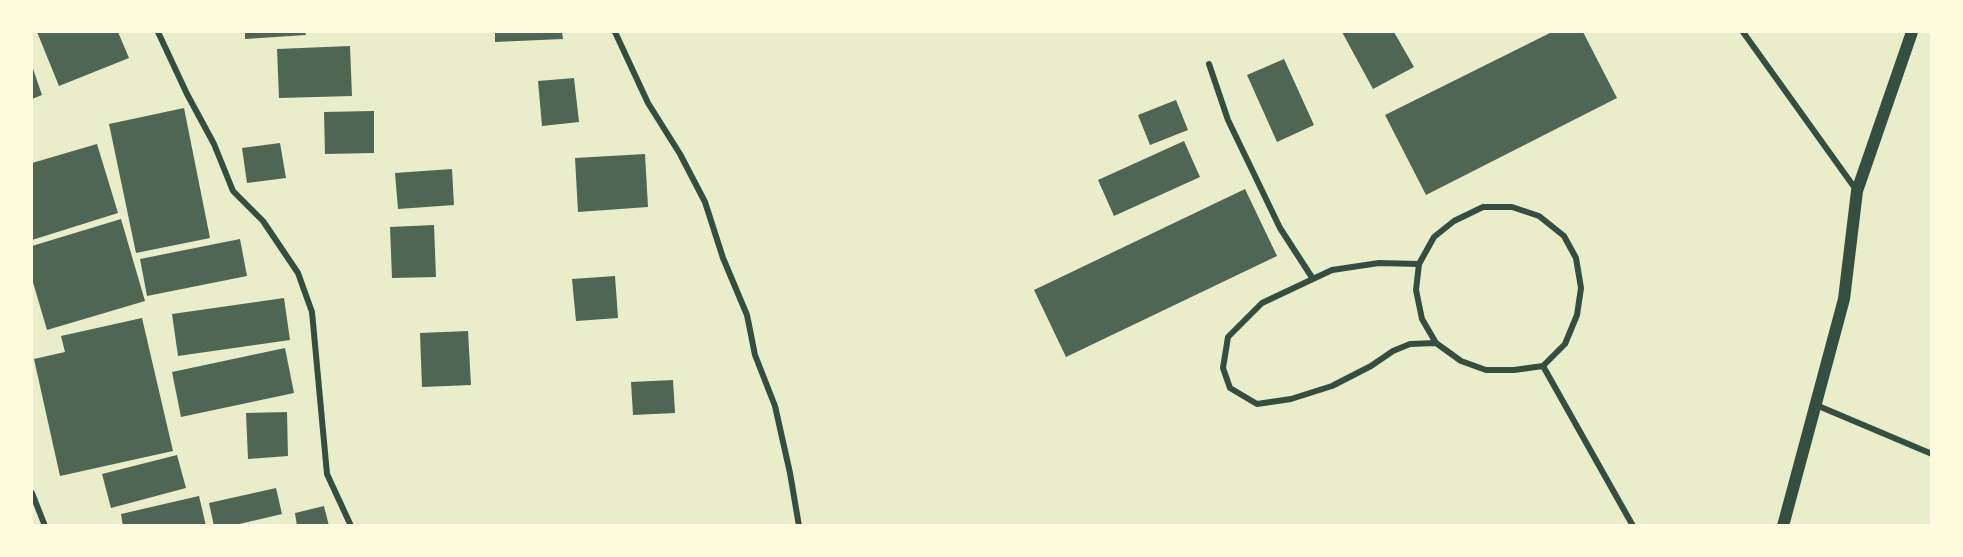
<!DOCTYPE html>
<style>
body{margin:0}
#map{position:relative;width:1963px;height:557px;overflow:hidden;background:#e9edc9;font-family:Mulish,sans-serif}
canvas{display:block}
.frame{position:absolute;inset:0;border:33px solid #fefae0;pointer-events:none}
</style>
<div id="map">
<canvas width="1963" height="557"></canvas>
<div class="frame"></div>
</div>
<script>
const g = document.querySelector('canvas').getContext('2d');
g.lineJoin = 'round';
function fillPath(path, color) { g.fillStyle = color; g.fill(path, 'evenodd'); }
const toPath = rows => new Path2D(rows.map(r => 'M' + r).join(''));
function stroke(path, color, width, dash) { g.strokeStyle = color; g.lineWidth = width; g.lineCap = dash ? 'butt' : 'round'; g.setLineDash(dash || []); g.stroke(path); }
fillPath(toPath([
 [37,32,118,32,129,58,59,86],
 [245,32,305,32,306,35,245,39],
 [495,32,562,32,563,39,495,42],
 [1342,32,1394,32,1414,67,1373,89],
 [1552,32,1583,32,1617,98,1426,195,1385,115],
 [350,46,352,96,279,98,277,49],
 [1284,59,1314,125,1277,142,1247,75],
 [32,66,42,95,32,99],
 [574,78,579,122,542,126,538,81],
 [1176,100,1188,130,1150,145,1138,115],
 [184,108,210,238,136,253,109,124],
 [374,111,374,153,325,154,324,112],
 [1184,141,1200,177,1114,216,1098,180],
 [280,143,286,178,247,183,242,148],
 [97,144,118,213,32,240,32,163],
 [645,154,648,207,578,212,575,158],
 [452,169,454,205,398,209,395,173],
 [1245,189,1277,256,1066,357,1034,290],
 [121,219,145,301,47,330,32,279,32,246],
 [434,225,436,277,392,278,390,227],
 [240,239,247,276,147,296,140,259],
 [615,276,618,318,576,321,572,279],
 [284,298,290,340,178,356,172,314],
 [142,318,173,451,60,476,34,359,65,352,61,336],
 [468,331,471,385,422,387,420,333],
 [285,348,294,393,181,417,172,372],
 [673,380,675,413,633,415,631,382],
 [287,412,288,456,248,459,246,413],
 [177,455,186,488,111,508,102,474],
 [276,488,282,514,231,526,214,526,209,503],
 [199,496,206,526,123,526,121,514],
 [324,506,329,526,297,526,295,513]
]), '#4f6655');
stroke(toPath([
 [158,32,187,94,214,144,233,191,263,221,298,273,312,312,327,474,351,526],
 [615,32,648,103,680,154,705,202,723,258,747,315,755,355,775,406,790,473,799,526],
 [1743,32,1857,191],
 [1209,64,1228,120,1280,228,1313,279],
 [1483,207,1512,207,1539,216,1564,236,1576,258,1581,288,1577,315,1565,344,1543,366,1514,370,1486,370,1461,361,1436,343,1422,319,1416,290,1419,264,1434,237,1454,221,1483,207],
 [1419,264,1379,263,1332,270,1262,303,1228,337,1223,368,1230,388,1257,404,1291,399,1332,386,1371,366,1393,351,1410,344,1436,343],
 [1543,366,1633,526],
 [1816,405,1932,454],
 [32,493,45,526]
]), '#344e41', 6);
stroke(toPath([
 [1783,526,1844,299,1857,191,1912,32]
]), '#344e41', 12);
</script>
